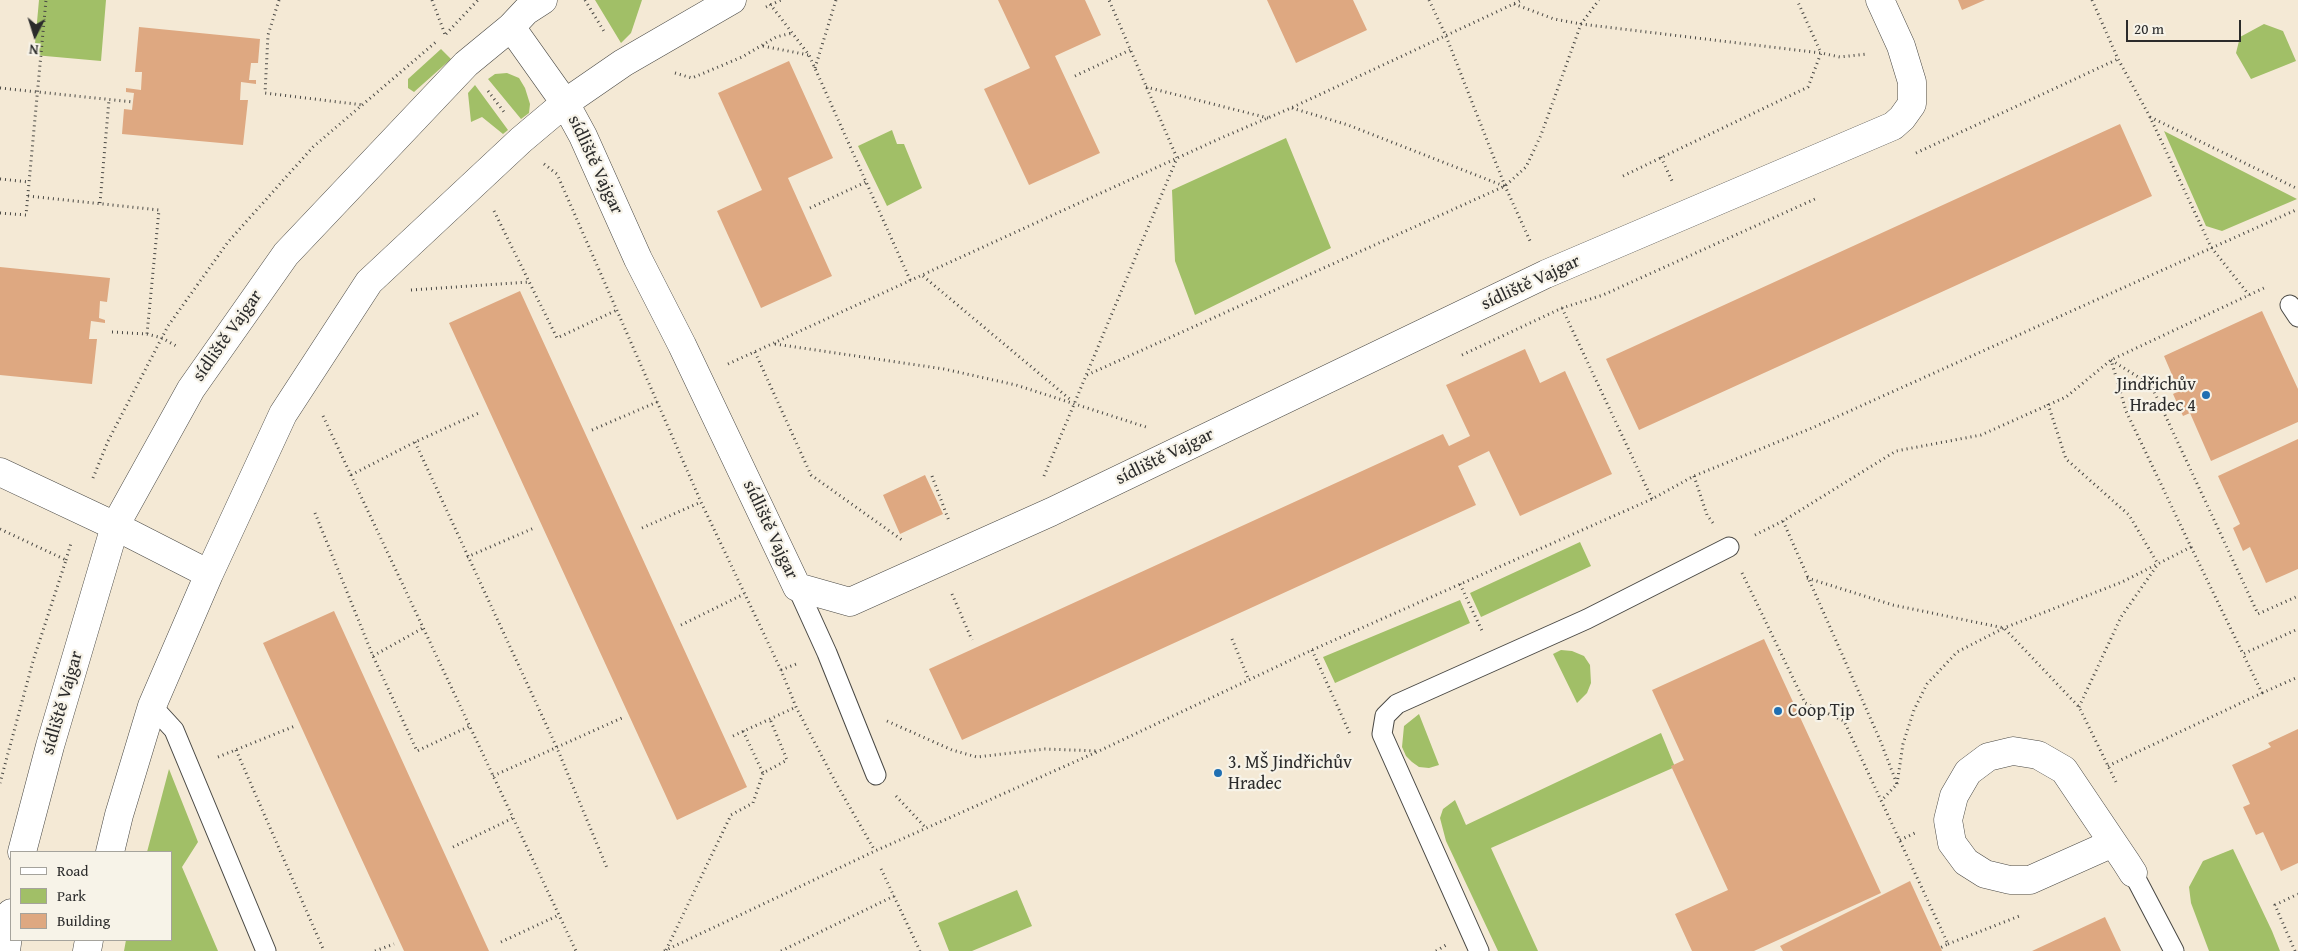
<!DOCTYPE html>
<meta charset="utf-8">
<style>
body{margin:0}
#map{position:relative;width:2298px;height:951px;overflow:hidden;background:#f4e9d5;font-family:"Gentium Book Plus",serif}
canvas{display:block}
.legend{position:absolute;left:10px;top:851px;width:162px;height:90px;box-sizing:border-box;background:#f7f3e8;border:1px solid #a5a39c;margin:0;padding:6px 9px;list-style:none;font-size:15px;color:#2b2b2b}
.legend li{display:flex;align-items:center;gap:10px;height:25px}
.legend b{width:25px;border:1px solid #a5a39c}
.north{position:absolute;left:10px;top:10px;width:50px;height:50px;-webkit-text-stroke:4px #f7f3e8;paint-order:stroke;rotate:185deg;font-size:14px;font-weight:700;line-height:20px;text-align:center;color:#2b2b2b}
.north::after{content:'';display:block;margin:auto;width:18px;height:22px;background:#2b2b2b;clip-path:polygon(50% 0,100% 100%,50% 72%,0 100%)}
.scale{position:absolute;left:2126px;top:20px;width:115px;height:22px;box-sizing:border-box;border:2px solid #2b2b2b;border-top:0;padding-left:6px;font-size:15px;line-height:18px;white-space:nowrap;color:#2b2b2b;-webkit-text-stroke:4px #f7f3e8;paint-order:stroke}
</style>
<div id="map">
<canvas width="2298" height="951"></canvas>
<ul class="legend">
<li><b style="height:6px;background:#fff"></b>Road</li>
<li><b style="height:14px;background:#a1bf67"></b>Park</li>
<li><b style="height:14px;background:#dea881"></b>Building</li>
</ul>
<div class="north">N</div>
<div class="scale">20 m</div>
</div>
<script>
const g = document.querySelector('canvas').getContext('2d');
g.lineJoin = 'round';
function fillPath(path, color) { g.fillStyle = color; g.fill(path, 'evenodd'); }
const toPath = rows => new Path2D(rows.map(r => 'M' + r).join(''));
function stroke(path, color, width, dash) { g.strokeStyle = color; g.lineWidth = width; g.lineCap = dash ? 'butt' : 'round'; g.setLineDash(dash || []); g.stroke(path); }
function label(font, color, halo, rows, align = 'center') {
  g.font = font + ' "Gentium Book Plus",serif'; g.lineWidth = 4.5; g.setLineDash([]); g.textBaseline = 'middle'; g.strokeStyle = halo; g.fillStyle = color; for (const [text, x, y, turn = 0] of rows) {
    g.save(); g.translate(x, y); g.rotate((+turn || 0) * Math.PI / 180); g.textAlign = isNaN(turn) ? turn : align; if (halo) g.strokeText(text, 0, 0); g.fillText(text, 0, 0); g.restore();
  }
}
fillPath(toPath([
 [39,0,106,0,101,61,34,55],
 [595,0,642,0,631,33,621,43],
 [2264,24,2283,31,2296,61,2251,79,2236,53,2240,37],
 [441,49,451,59,414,92,408,88,408,79],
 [507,73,519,78,525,88,530,104,529,113,521,119,488,79,495,74],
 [475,85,508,130,503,134,482,117,471,122,468,93],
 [892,130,897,144,904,144,922,188,887,206,858,146],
 [2164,131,2297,199,2222,231,2206,226],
 [1286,138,1331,248,1195,315,1175,261,1172,190],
 [1580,542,1591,566,1481,617,1470,593],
 [1460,600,1470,623,1335,683,1323,657],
 [1561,650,1572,651,1584,656,1590,665,1591,683,1587,693,1577,703,1553,654],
 [1419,714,1439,765,1429,768,1419,767,1412,762,1406,756,1402,747,1404,726],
 [1661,733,1675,767,1491,848,1538,951,1498,951,1446,841,1440,818,1443,809,1455,800,1466,825],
 [169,769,198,842,182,867,218,951,124,951,126,940,171,940,171,852,147,852],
 [2233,849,2272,931,2280,951,2209,951,2191,903,2189,887,2203,861],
 [1017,890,1032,926,972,951,949,951,938,923]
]), '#a1bf67');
fillPath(toPath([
 [998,0,1085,0,1101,35,1055,56,1100,153,1029,185,984,89,1030,68],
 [1267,0,1353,0,1367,30,1296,63],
 [1958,0,1985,0,1962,10],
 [139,27,260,39,258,63,251,63,249,80,256,80,256,84,241,82,240,100,248,100,243,145,122,134,124,109,132,110,134,93,126,92,126,88,141,90,142,72,135,72],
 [789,61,833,158,788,178,832,276,761,308,717,211,762,190,718,93],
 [2120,124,2152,196,1639,430,1606,359],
 [0,267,110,278,107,302,100,301,99,318,105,320,105,323,91,321,89,339,97,339,92,384,0,375],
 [520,291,747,787,677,820,449,323],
 [2262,311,2298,389,2298,422,2211,461,2190,413,2183,416,2173,394,2179,391,2164,356],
 [1525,349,1540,383,1565,371,1612,474,1520,516,1489,451,1458,466,1476,505,962,740,929,669,1443,434,1449,446,1470,436,1446,385],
 [2298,439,2298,569,2266,583,2250,547,2243,551,2233,528,2240,524,2218,476],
 [925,475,943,514,900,534,883,495],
 [334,611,421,802,489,951,404,951,350,834,263,643],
 [1764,639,1881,893,1754,951,1692,951,1675,914,1728,890,1671,766,1684,760,1652,690],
 [2298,729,2298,863,2281,871,2263,832,2256,835,2243,807,2250,804,2232,765,2271,747,2268,743],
 [1910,881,1942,951,1783,951,1780,946],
 [2105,917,2121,951,2032,951]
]), '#dea881');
const service = toPath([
 [2290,305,2298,317],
 [797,587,827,653,876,775],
 [152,706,174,730,266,951],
 [2133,873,2174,951],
 [1479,951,1382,734,1385,716,1397,704,1587,619,1729,547]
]);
const pedestrian = toPath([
 [2113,843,2030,880,2010,880,1985,874,1966,862,1952,843,1948,820,1954,796,1968,772,1988,757,2013,751,2038,755,2064,770,2126,862,2133,873]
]);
const minor = toPath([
 [511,27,565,103,583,136,638,259,682,345,797,587,850,602,1051,512,1546,274,1893,126,1902,118,1912,104,1912,82,1901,46,1880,0],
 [0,472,115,526,209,574],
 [22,852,50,746,115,526,191,389,286,254,466,64,511,27,526,11,543,0],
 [110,852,119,815,152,706,209,574,283,414,369,282,521,140,565,103,623,63,732,0],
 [6,951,11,913],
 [87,951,89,940]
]);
stroke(service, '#494844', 21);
stroke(pedestrian, '#494844', 29);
stroke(minor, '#494844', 29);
stroke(toPath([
 [279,0,268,35,265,93,363,105],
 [432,0,446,37],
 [585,0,605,33],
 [1429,0,1446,36,1505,186,1531,243],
 [2092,0,2118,59,2150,117,2211,247,2249,295],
 [770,4,809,55,911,282],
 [1514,4,1554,19,1581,24,1821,53,1840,57,1867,54],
 [766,7,781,0],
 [446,34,478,0],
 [763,46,808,55],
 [815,68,836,0],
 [675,73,692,78,742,57,776,37,792,33],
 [1075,76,1130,50],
 [1146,87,1268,118],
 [0,88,133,102],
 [488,91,504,112],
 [1292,108,1348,125,1504,186],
 [2150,117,2298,189],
 [1916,153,2118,59],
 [1661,157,1673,183],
 [544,164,557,174,701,502,781,670,796,707,837,785,875,851],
 [1623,176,1808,87,1821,53,1797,0],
 [0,179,29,182],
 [28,196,159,210,147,334],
 [100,203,109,100],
 [810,208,866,182],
 [494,211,557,338,617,310],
 [0,213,26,215,46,0],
 [923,276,1072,401],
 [411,290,529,282],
 [1562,308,1652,499],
 [112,332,147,334,162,338,178,347],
 [775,344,944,369,1016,385,1146,427],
 [755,352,811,475,902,540],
 [1462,355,1562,308,1603,295,1815,199],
 [728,364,1221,138,1291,108,1522,0],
 [1087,375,1505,186,1526,167,1541,135,1581,24,1599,0],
 [2048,404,2066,459,2129,515,2158,564],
 [323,416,576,951],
 [592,430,657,402],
 [415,442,557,748,607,868],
 [351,475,415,442,481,412],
 [932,476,949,521],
 [1044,476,1177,158,1109,0],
 [1694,476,1707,515,1713,523],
 [93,478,108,441,168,326,228,242,313,147,437,41],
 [315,513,373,656,417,751,470,726],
 [1783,521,1880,740,1897,784,1882,800],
 [642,528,701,502],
 [0,529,66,560,33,661,0,783],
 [1755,535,1783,521,1896,451,1981,435,2066,397,2111,360,2266,287],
 [2191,547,2243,654],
 [467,557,534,528],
 [66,560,71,543],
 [1742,573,1805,703,1844,721,1948,944,1940,948],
 [1807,578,1893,605,2004,628,2079,707,2116,782],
 [1460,584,1483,633],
 [952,594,972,640],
 [681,625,744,594],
 [1232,639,1249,680],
 [1312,650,1351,736],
 [373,656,423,628],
 [781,670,799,663],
 [2262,693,2298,677],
 [2079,707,2121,617,2158,564],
 [887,721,952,750,977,757,1045,749,1098,751],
 [743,731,763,773],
 [733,736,796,707],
 [236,750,324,951],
 [218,757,295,726],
 [2108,766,2262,693,2243,654,2298,629],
 [493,776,624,717],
 [1897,784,1903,744,1914,710,1927,684,1957,652,2004,628,2122,582,2191,547,2126,411,2111,360,2151,385,2258,614,2298,596],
 [896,796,926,828],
 [1900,840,1915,833],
 [453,847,513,818],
 [881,869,920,951],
 [501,942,559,915],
 [1948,944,2022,915],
 [666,950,731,815,753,803,763,773,787,760,770,719],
 [375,951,394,944],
 [664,951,875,851,1099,751,1312,650,1652,499,1694,476,1812,428,2298,209],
 [781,951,894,896],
 [1436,951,1446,945],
 [2295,951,2275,905,2298,894]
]), '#494844', 3, [1, 4]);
stroke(service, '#fff', 19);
stroke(pedestrian, '#fff', 28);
stroke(minor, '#fff', 28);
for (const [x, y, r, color] of [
 [2206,395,5,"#1f6fb2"],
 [1778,711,5,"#1f6fb2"],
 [1218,773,5,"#1f6fb2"]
]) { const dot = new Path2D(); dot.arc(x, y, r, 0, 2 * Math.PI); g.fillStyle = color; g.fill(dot); stroke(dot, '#f7f3e8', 2); }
label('18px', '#2b2b2b', '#f7f3e8', [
 ["sídliště Vajgar",595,165,65],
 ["sídliště Vajgar",1531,283,-25],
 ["sídliště Vajgar",228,336,-55],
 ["sídliště Vajgar",1165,457,-26],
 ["sídliště Vajgar",770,530,65],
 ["sídliště Vajgar",63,703,-74]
]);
label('18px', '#2b2b2b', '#f7f3e8', [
 ["Jindřichův",2196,385,"right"],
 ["Hradec 4",2196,406,"right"],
 ["Coop Tip",1788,711],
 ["3. MŠ Jindřichův",1228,763],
 ["Hradec",1228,784]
], 'left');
</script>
